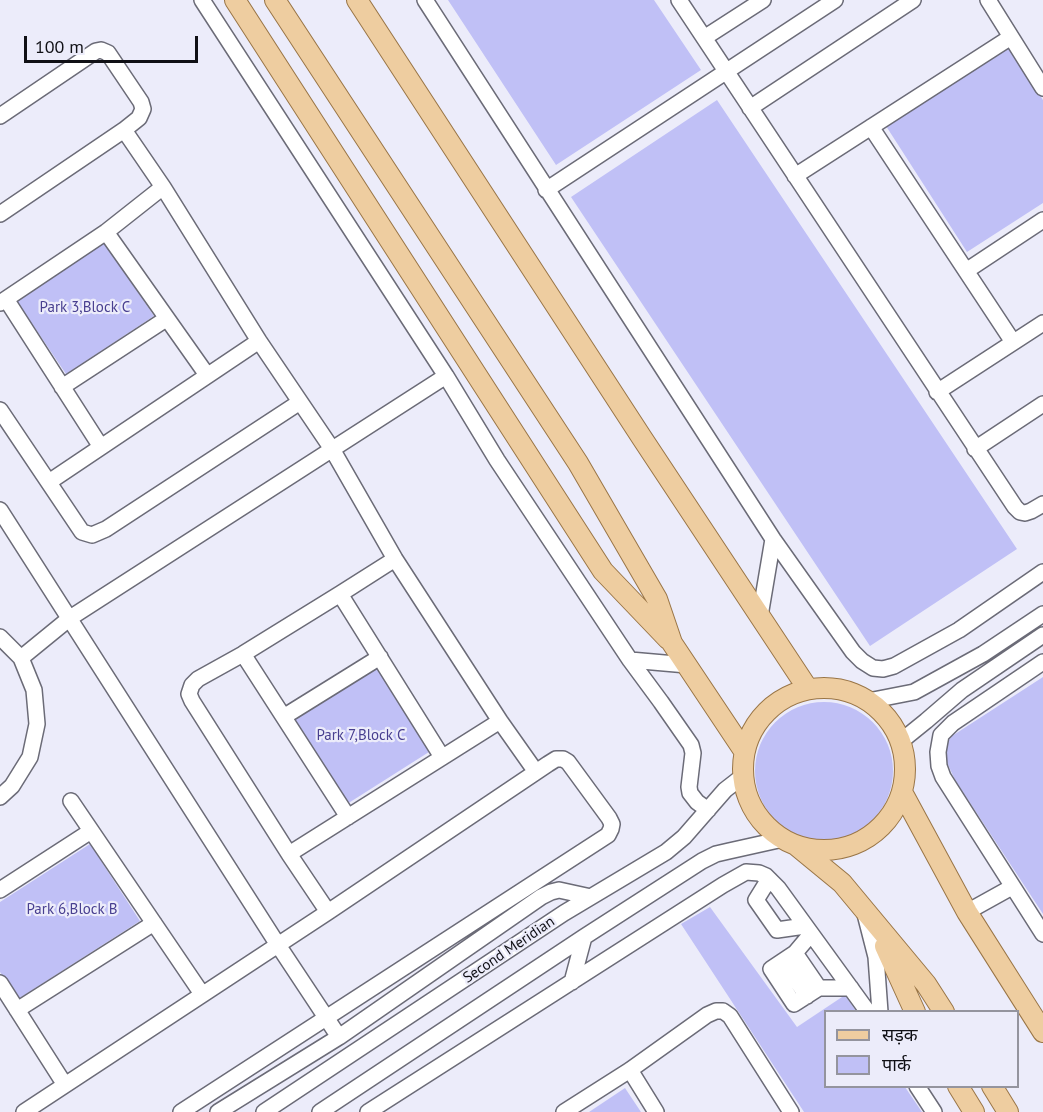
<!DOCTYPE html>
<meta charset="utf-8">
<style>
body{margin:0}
#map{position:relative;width:1043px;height:1112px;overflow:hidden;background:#ececfa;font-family:"PT Sans","Noto Sans Devanagari",sans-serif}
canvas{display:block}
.legend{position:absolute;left:824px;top:1010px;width:195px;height:78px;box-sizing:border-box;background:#ececfa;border:2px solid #94949e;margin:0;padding:8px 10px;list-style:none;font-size:18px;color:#101015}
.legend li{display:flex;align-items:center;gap:12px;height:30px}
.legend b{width:30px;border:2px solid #94949e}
.scale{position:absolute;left:24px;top:36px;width:174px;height:27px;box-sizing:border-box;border:3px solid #101015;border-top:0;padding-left:8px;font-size:18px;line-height:21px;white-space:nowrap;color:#101015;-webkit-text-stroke:4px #ececfa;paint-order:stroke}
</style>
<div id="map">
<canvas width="1043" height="1112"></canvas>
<ul class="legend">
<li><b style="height:8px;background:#eecda0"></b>सड़क</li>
<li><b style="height:16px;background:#c0c0f6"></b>पार्क</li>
</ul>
<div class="scale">100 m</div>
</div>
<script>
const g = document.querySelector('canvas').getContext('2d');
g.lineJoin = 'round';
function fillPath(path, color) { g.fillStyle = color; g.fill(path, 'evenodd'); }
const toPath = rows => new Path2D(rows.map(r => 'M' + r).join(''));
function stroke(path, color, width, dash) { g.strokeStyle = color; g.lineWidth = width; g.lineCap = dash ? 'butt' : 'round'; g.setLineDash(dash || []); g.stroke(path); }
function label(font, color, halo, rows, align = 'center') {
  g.font = font + ' "PT Sans",sans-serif'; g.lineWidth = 4.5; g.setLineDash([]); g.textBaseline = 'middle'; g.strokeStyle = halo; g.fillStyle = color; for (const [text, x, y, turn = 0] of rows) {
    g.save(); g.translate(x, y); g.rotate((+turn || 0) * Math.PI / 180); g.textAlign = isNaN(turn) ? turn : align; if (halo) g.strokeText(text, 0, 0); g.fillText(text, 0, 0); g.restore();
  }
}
fillPath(toPath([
 [448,0,654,0,701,70,556,165],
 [1009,48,1043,100,1043,203,967,252,886,126],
 [717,100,1017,549,870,646,571,197],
 [104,242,154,316,66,374,16,300],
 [376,667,429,752,347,804,293,720],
 [1043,677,1043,914,955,780,945,758,945,745,952,736],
 '755 771a69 69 0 1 1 138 0a69 69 0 1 1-138 0Z',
 [90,844,140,921,18,999,0,972,0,902],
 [710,907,797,1027,845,995,856,1011,826,1012,826,1086,905,1087,922,1112,804,1112,681,924],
 [625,1088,641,1112,589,1112]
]), '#c0c0f6');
const minor = toPath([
 [202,0,446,376,497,460,630,660,661,702,691,745,693,753,689,787,690,793,697,802,708,810],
 [425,0,773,539,853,652,862,661,873,668,883,669,894,666,959,630,1043,572],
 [679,0,1015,507,1020,512,1025,513,1031,511,1043,504],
 [988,0,1043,88],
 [704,38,763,0],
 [750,108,913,0],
 [0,116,96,51,101,50,108,53,141,102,143,109,139,118,124,130,0,214],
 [871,127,1013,342],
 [124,130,163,187,259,341,332,449,395,559,500,721,536,772],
 [795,176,1011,37],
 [546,190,835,0],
 [106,232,207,375],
 [966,271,1043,220],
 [6,299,101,447],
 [0,303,106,232,163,187],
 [62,387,166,319],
 [937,392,1043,323],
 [0,410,82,532,92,535,106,529,300,402],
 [975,449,1043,404],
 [49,482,259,341],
 [0,510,278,945,339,1037],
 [340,594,442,757],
 [760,616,773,539],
 [0,637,21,658,34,690,37,724,30,757,12,786,0,797],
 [243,654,348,817],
 [21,658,70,618,446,376],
 [630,660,687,665],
 [1043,662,953,723,941,735,938,752,939,766,943,777,1043,934],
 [868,701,914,692,983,654,1043,614],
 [285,716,380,657],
 [900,742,926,721,962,690,1043,635],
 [71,801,202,994],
 [289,854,500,721],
 [769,879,756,900,777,930,805,926],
 [0,890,91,831],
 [328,912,289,854,192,701,189,694,192,685,198,679,243,654,340,594,395,559],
 [967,912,1012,887],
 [865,914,876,957,880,1012],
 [811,934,795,953,771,969,794,1004,819,988,851,988],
 [795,953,819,988],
 [783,961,807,996],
 [572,982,584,937],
 [0,983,65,1085],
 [17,1010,154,923],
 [630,1070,656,1112],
 [917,1086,934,1112],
 [24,1112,328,912,548,764,556,759,563,759,568,762,609,818,612,824,611,829,608,835,181,1112],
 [218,1112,339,1037,541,897,551,892,559,890,591,897],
 [264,1112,564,913,666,852,684,837,725,790,743,776],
 [320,1112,584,937,702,861,716,854,729,851,783,839],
 [368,1112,723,885,746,872,759,873,766,876,778,888,868,1012],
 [564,1112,630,1070,707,1015,716,1011,723,1011,730,1016,791,1112]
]);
const major = toPath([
 [235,0,603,571,668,639],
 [275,0,578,463,657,599,672,643,744,751],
 [357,0,642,438,808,689],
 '743 769a81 81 0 1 1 162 0a81 81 0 1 1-162 0Z',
 [902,792,967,912,1043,1032],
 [797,846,842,883,926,984,944,1012],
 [885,946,915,1012],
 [958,1086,974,1112],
 [992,1086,1008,1112]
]);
stroke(minor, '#6b6b77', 18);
stroke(major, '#997546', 22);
stroke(minor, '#fff', 15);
stroke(major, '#eecda0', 20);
label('15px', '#483f90', '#ececfa', [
 ["Park 3,Block C",85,308],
 ["Park 7,Block C",361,736],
 ["Park 6,Block B",72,910]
]);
label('15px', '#101015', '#ececfa', [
 ["Second Meridian",509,950,-34]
]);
</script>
